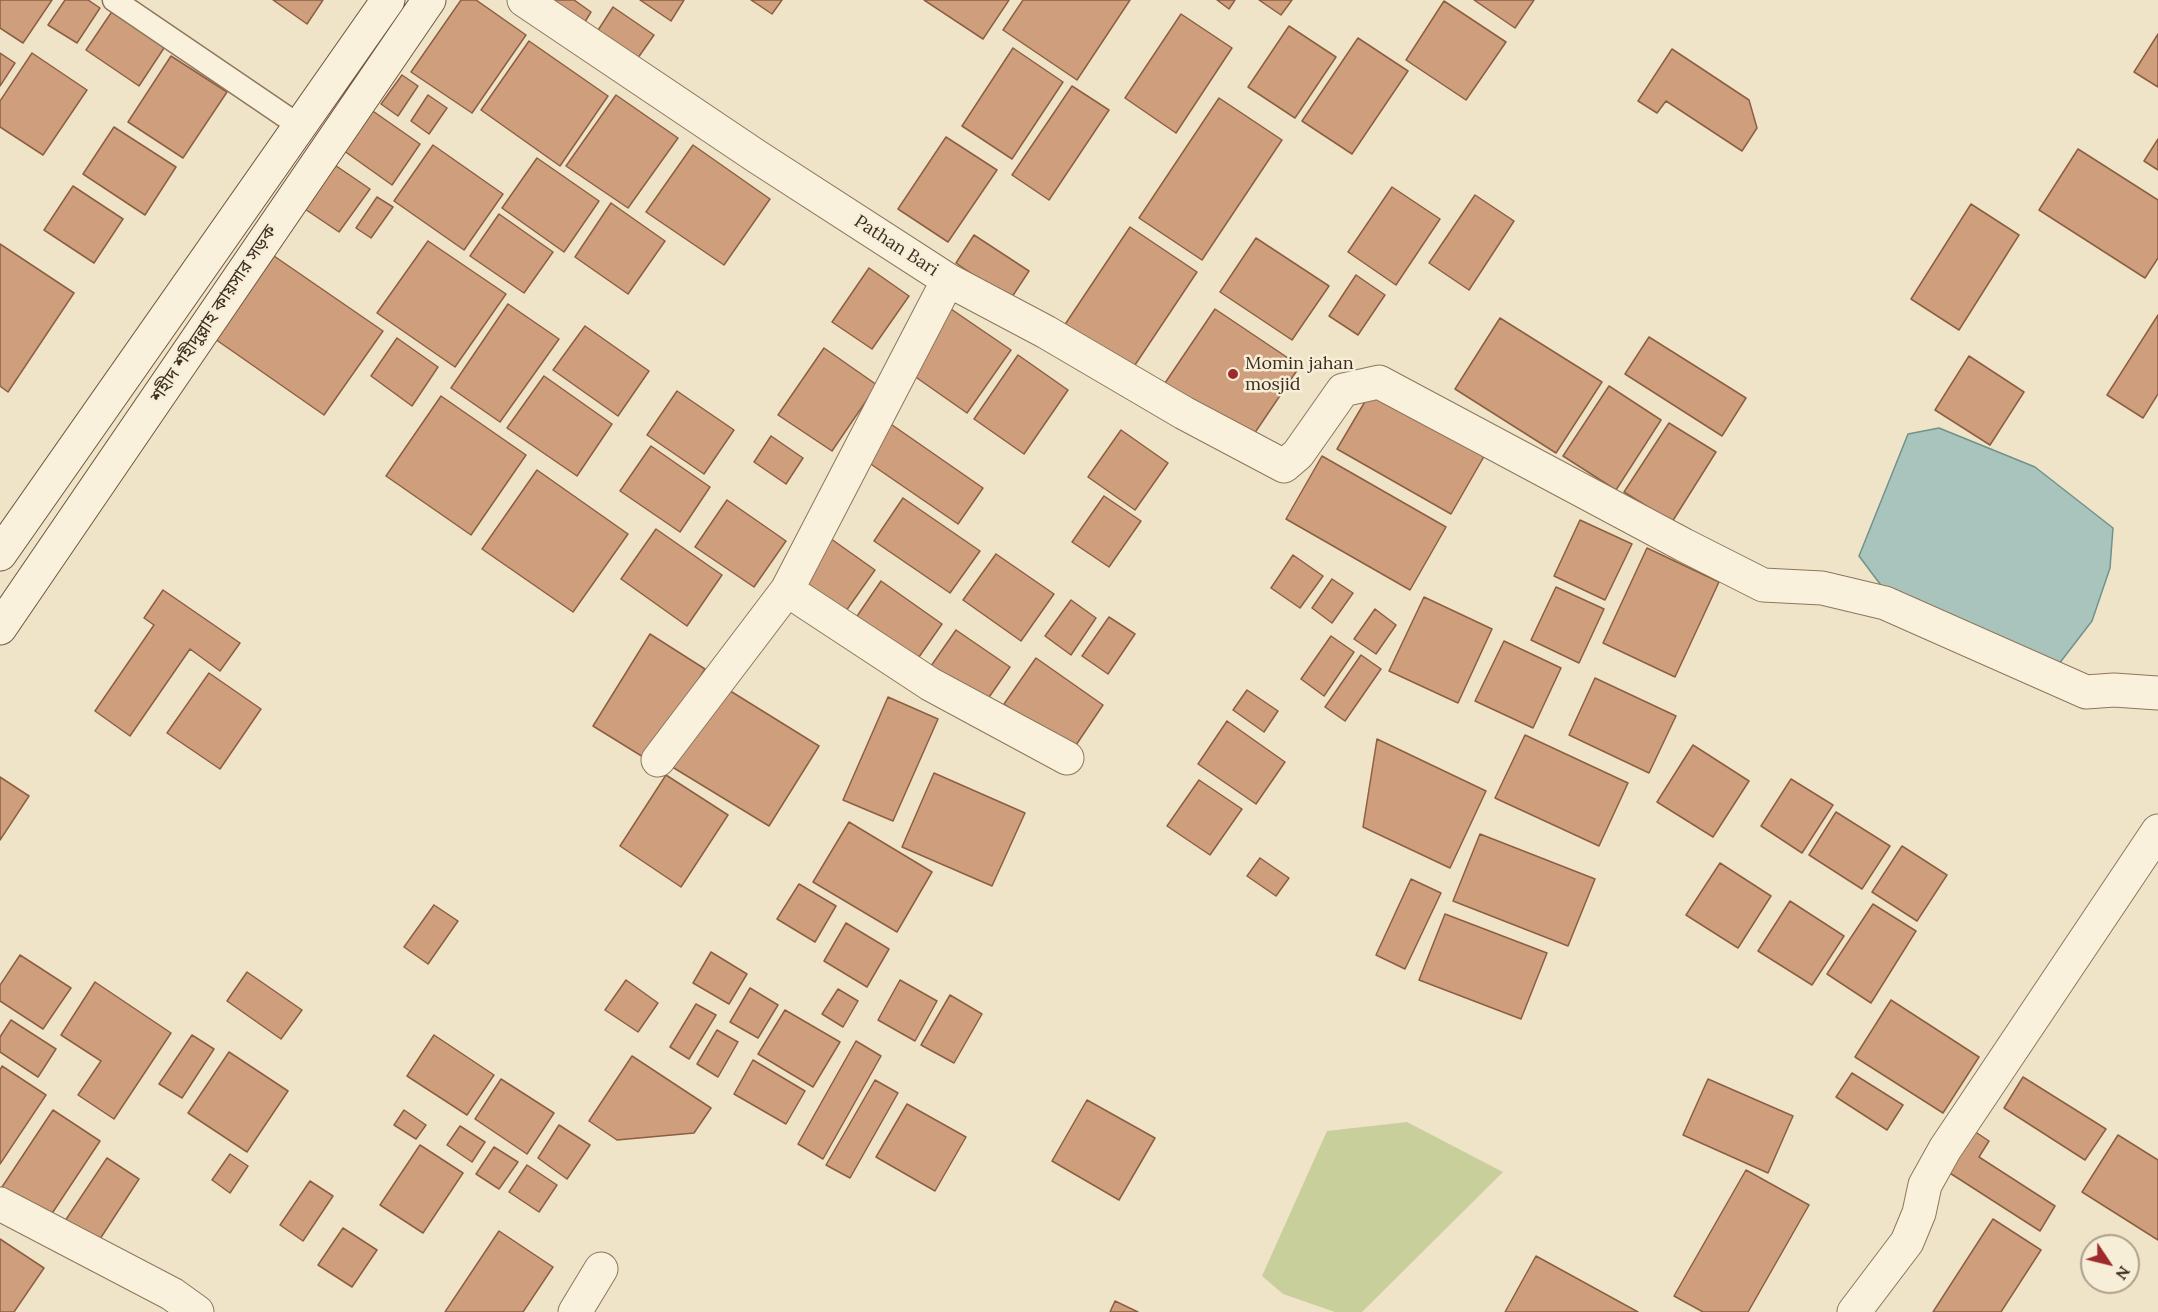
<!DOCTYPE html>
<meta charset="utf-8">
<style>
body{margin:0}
#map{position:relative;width:2158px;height:1312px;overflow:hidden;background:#f0e4c8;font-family:Lora,serif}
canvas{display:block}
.north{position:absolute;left:2080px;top:1234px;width:60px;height:60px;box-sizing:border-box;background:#f7eed8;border:2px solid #ada18e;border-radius:50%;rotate:125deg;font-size:16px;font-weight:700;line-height:24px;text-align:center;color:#3d2e20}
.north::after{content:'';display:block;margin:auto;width:21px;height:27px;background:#9e2a2b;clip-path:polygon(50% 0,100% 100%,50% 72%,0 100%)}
</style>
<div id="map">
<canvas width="2158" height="1312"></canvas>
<div class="north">N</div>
</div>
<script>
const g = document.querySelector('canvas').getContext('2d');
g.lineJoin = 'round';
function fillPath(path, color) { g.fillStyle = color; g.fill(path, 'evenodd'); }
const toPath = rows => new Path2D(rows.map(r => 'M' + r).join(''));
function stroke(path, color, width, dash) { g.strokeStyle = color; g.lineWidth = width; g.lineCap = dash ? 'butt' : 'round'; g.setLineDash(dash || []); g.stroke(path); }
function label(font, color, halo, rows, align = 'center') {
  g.font = font + ' Lora,"Noto Sans Bengali",serif'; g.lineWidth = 5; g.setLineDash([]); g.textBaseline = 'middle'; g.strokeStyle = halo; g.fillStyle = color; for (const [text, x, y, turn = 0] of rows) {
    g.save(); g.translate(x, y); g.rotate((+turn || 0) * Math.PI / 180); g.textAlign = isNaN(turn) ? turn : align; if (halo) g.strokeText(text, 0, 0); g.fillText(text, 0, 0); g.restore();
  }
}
fillPath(toPath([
 [1407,1122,1503,1172,1362,1312,1335,1312,1283,1294,1262,1276,1327,1131]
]), '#c9cf9b');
const water = toPath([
 [1939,428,2035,467,2113,528,2110,568,2092,621,2055,669,1889,596,1859,556,1908,434,1939,428]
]);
fillPath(water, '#a9c4bc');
stroke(water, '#6f938a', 1.5);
const building = toPath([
 [0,0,52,0,23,43,0,28,0,0],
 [65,0,88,0,100,8,77,43,48,25,65,0],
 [273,0,323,0,307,24,273,0],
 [461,0,476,0,526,35,472,113,411,72,461,0],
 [538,0,574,0,591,12,580,30,538,0],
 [640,0,684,0,671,21,640,0],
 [751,0,782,0,772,14,751,0],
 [924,0,1009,0,983,39,924,0],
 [1023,0,1130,0,1077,80,1003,30,1023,0],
 [1217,0,1235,0,1229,9,1217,0],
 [1259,0,1292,0,1281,15,1259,0],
 [1474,0,1534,0,1515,28,1474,0],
 [1444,1,1506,42,1466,100,1406,60,1444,1],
 [613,7,654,35,633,65,593,38,613,7],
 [113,10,166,45,139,86,86,50,113,10],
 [1181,14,1232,48,1176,133,1125,98,1181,14],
 [1289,26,1336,57,1295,118,1248,87,1289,26],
 [2158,34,2158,87,2134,72,2158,34],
 [1358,38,1408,71,1352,154,1302,121,1358,38],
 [529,41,608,96,560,166,481,110,529,41],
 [1013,48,1063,82,1012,159,962,126,1013,48],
 [1672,49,1749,100,1757,128,1742,151,1666,101,1657,113,1638,101,1672,49],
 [0,53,15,63,0,86,0,53],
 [32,53,87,90,43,155,0,127,0,101,32,53],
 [171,56,227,92,183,158,128,122,171,56],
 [402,75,418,86,398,116,381,104,402,75],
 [1072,86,1109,110,1049,200,1012,175,1072,86],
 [428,95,447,108,429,134,411,121,428,95],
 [616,95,678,138,628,208,566,166,616,95],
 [1219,98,1282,140,1202,260,1139,218,1219,98],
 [367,107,420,144,392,185,340,148,367,107],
 [114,127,176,167,145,215,83,174,114,127],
 [946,137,997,170,948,242,898,209,946,137],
 [2158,139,2158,170,2144,161,2158,139],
 [433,145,503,194,464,250,394,201,433,145],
 [693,145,770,199,724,265,646,212,693,145],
 [2078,149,2158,200,2158,258,2145,278,2039,210,2078,149],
 [537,158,599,201,564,252,502,208,537,158],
 [326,159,370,189,339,232,296,203,326,159],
 [73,186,123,219,94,263,44,230,73,186],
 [1392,187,1440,219,1396,285,1348,252,1392,187],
 [1475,195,1514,221,1469,290,1429,263,1475,195],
 [377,197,393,207,371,238,356,228,377,197],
 [611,203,665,241,628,294,575,257,611,203],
 [1971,204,2019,235,1959,330,1911,299,1971,204],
 [499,214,553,252,524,293,470,256,499,214],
 [1130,227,1197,272,1131,371,1064,326,1130,227],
 [974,235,1029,271,1010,300,956,263,974,235],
 [1256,238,1329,286,1292,340,1220,292,1256,238],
 [428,241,506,294,455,367,377,313,428,241],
 [0,244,74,293,8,392,0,386,0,244],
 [274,256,383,331,324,415,215,339,274,256],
 [869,268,909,296,872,349,832,322,869,268],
 [1356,275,1385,295,1358,335,1329,316,1356,275],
 [508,304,559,339,500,422,451,388,508,304],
 [951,309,1011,350,967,413,907,371,951,309],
 [1215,309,1300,366,1250,440,1165,383,1215,309],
 [2158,315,2158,394,2143,418,2107,395,2158,315],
 [1500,318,1602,382,1556,453,1455,389,1500,318],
 [585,326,649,371,618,416,553,370,585,326],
 [1649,337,1746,398,1722,436,1625,374,1649,337],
 [397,338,438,367,412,406,371,376,397,338],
 [824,348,877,385,832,451,778,415,824,348],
 [1018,355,1068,390,1024,454,974,419,1018,355],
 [1969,356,2024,392,1990,445,1935,410,1969,356],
 [544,376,612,424,577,476,507,428,544,376],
 [1609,386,1661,420,1616,490,1563,456,1609,386],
 [1373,388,1486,453,1451,514,1337,449,1373,388],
 [677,391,734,430,704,474,647,435,677,391],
 [441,396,526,455,471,535,386,476,441,396],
 [885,420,983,488,958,524,859,456,885,420],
 [1669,423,1716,452,1672,522,1624,492,1669,423],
 [1121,430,1168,463,1135,510,1088,477,1121,430],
 [771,436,803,458,786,484,754,462,771,436],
 [651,446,710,487,680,532,620,491,651,446],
 [1322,456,1446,527,1410,590,1286,519,1322,456],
 [537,470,628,534,573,612,482,549,537,470],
 [1104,496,1141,521,1109,567,1072,542,1104,496],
 [903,498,980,551,950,593,874,541,903,498],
 [727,500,786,541,754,587,695,547,727,500],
 [1580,520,1632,544,1605,600,1554,576,1580,520],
 [656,529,722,575,687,626,621,579,656,529],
 [827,536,875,570,841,618,793,584,827,536],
 [1647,548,1719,582,1675,677,1603,643,1647,548],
 [996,554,1054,594,1021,641,963,600,996,554],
 [1293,555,1323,576,1300,608,1271,588,1293,555],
 [1332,579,1353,593,1332,623,1312,608,1332,579],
 [881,581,942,624,912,667,851,625,881,581],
 [1556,587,1604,609,1579,663,1531,640,1556,587],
 [163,590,240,643,220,671,190,649,130,736,95,711,154,625,144,618,163,590],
 [1424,597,1492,629,1458,703,1389,671,1424,597],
 [1071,600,1096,618,1071,655,1045,636,1071,600],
 [1375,609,1396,625,1376,654,1354,639,1375,609],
 [1109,617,1135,634,1108,674,1082,656,1109,617],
 [956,630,1010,667,985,703,931,666,956,630],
 [650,634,705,669,648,760,593,726,650,634],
 [1331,636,1354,652,1324,696,1301,679,1331,636],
 [1504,641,1561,668,1533,728,1475,701,1504,641],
 [1361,655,1381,669,1345,721,1325,707,1361,655],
 [1036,658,1103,705,1072,751,1004,704,1036,658],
 [209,673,261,709,220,769,167,733,209,673],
 [1595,678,1676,716,1649,773,1569,735,1595,678],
 [719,684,819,746,769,826,669,765,719,684],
 [1247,690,1278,711,1264,732,1233,710,1247,690],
 [888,697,938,719,893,821,843,800,888,697],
 [1227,721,1285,762,1256,804,1198,764,1227,721],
 [1525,735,1628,783,1599,846,1495,798,1525,735],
 [1377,739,1486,791,1450,868,1363,827,1377,739],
 [1693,745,1749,781,1713,837,1657,802,1693,745],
 [934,773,1025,813,992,886,902,847,934,773],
 [666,775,728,815,681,887,620,846,666,775],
 [0,777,29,796,0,840,0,777],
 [1791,779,1833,805,1802,853,1761,826,1791,779],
 [1199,780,1242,809,1210,855,1167,826,1199,780],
 [1836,812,1890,846,1862,889,1809,855,1836,812],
 [849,822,932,872,897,932,813,882,849,822],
 [1480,834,1595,879,1568,946,1453,901,1480,834],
 [1902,846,1947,875,1917,921,1872,892,1902,846],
 [1260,858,1289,878,1276,896,1247,876,1260,858],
 [1720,863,1771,896,1738,948,1686,915,1720,863],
 [1411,879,1441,893,1405,969,1376,955,1411,879],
 [799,884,836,906,815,942,777,919,799,884],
 [1790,901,1844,936,1812,985,1758,951,1790,901],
 [1873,904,1916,931,1871,1003,1827,974,1873,904],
 [434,905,458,921,428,964,404,947,434,905],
 [1445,914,1547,953,1521,1019,1419,980,1445,914],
 [846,923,889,949,867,987,824,961,846,923],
 [711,952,747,974,729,1004,693,983,711,952],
 [20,955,71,988,43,1029,0,1001,0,985,20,955],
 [247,972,302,1010,281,1039,227,1001,247,972],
 [626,980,658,1003,638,1032,605,1010,626,980],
 [900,980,937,1001,915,1041,878,1020,900,980],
 [95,982,171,1033,114,1119,78,1095,101,1061,61,1035,95,982],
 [750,988,778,1005,758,1038,730,1022,750,988],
 [838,989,858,1001,843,1027,822,1014,838,989],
 [950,995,982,1014,954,1063,921,1045,950,995],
 [1891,1000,1979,1057,1943,1113,1855,1057,1891,1000],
 [696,1004,716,1015,689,1059,670,1047,696,1004],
 [785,1010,840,1042,813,1087,758,1054,785,1010],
 [11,1020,56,1049,38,1077,0,1052,0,1037,11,1020],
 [717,1030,738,1042,718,1077,697,1064,717,1030],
 [192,1035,214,1049,182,1098,159,1084,192,1035],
 [434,1035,494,1075,467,1115,407,1076,434,1035],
 [856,1041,881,1056,823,1159,798,1144,856,1041],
 [229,1052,288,1091,247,1152,188,1113,229,1052],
 [632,1056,711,1108,694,1133,617,1140,589,1121,632,1056],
 [753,1060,805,1091,786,1124,734,1094,753,1060],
 [2,1066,46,1095,0,1164,0,1070,2,1066],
 [1852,1073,1903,1105,1887,1130,1836,1097,1852,1073],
 [2023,1077,2106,1129,2085,1160,2004,1108,2023,1077],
 [501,1079,554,1113,527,1154,475,1119,501,1079],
 [1708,1079,1793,1116,1768,1173,1683,1135,1708,1079],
 [875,1080,898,1093,850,1178,826,1165,875,1080],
 [1087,1100,1155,1138,1119,1200,1052,1161,1087,1100],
 [907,1104,966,1137,935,1191,876,1157,907,1104],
 [53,1110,100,1141,49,1218,2,1187,53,1110],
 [404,1110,426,1125,416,1139,394,1125,404,1110],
 [559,1125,590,1145,567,1179,538,1158,559,1125],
 [460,1126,485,1142,472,1162,447,1145,460,1126],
 [1968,1127,1989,1141,1979,1157,2055,1206,2040,1231,1942,1168,1968,1127],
 [2118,1135,2158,1160,2158,1240,2082,1192,2118,1135],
 [420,1145,463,1173,423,1233,380,1205,420,1145],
 [494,1147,518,1162,499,1189,476,1174,494,1147],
 [230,1154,248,1166,230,1193,212,1180,230,1154],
 [107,1158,139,1179,98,1242,65,1221,107,1158],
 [527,1165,557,1185,539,1212,509,1192,527,1165],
 [1746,1170,1809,1205,1748,1312,1703,1312,1674,1296,1746,1170],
 [310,1181,333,1196,303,1241,280,1225,310,1181],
 [1993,1219,2041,1250,2001,1312,1933,1312,1993,1219],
 [343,1228,377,1250,352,1287,318,1265,343,1228],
 [499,1231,553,1267,523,1312,445,1312,499,1231],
 [0,1239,44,1268,14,1312,0,1312,0,1239],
 [1536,1256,1638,1312,1505,1312,1536,1256],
 [1115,1301,1138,1312,1110,1312,1115,1301]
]);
fillPath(building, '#cf9f7d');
stroke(building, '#8d5f41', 1.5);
const service = toPath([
 [114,0,301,127]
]);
const minor = toPath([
 [524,0,756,156,948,280,1046,332,1184,413,1284,466,1298,454,1343,390,1379,382,1684,545,1763,585,1822,588,1885,603,2086,692,2114,690,2158,693],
 [787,590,930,684,1067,758],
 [658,760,787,590,948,280],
 [0,1204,172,1294,197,1312],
 [575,1312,601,1269],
 [1854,1312,1907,1242,1919,1213,1925,1185,1945,1149,2158,831]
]);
const secondary = toPath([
 [0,554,388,0],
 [0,628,429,0]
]);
stroke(service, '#8d765c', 25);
stroke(minor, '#8d765c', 35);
stroke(secondary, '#6f573f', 35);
stroke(service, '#faf1dc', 22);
stroke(minor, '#faf1dc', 33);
stroke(secondary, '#faf1dc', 33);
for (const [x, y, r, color] of [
 [1233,374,6,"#9e2a2b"]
]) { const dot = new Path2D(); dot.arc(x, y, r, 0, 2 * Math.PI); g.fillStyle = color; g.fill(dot); stroke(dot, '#f7eed8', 2); }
label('18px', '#3d2e20', '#f7eed8', [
 ["Pathan Bari",896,246,33],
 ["শহীদ শহীদুল্লাহ কায়সার সড়ক",214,314,-56]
]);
label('18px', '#3d2e20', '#f7eed8', [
 ["Momin jahan",1245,364],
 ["mosjid",1245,385]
], 'left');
</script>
